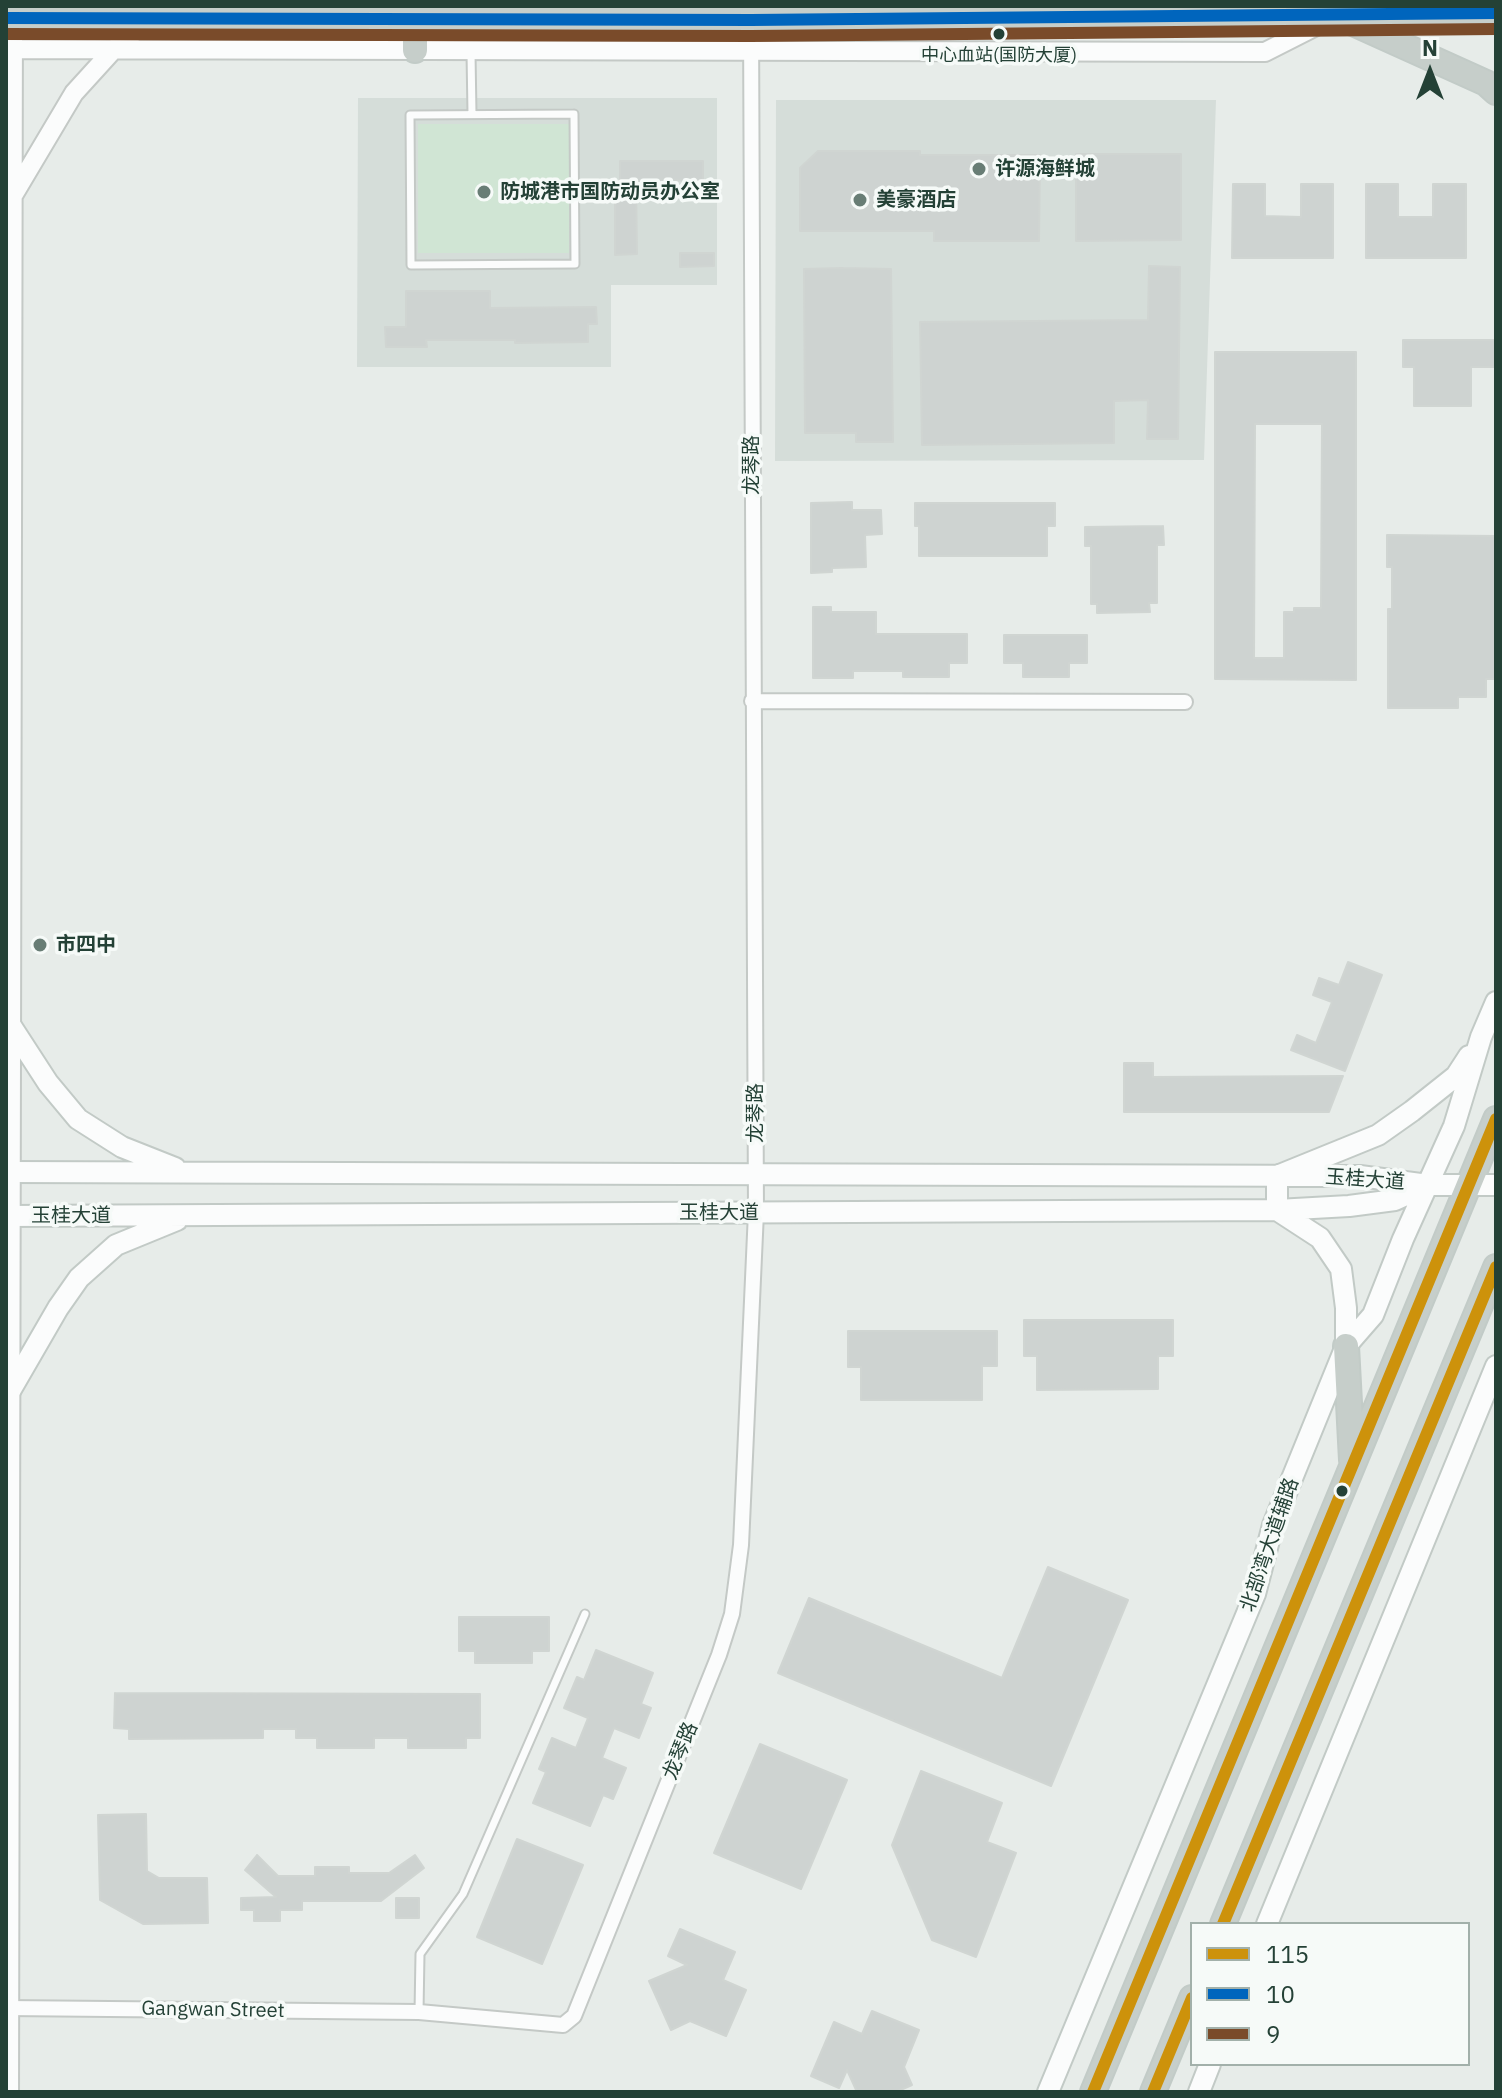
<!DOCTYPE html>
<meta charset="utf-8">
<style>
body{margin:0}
#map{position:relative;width:1502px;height:2098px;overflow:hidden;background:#e7ece9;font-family:"IBM Plex Sans",sans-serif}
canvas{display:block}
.frame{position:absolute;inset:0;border:8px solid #244136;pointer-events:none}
.legend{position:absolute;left:1190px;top:1922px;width:280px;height:144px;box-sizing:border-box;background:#f6faf8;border:2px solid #a2b0aa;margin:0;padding:10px 14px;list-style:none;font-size:24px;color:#244136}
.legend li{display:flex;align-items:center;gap:16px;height:40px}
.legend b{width:40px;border:2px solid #a2b0aa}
.north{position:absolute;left:1390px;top:32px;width:80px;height:80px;-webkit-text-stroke:6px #f6faf8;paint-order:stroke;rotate:0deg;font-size:22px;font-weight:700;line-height:32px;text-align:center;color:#244136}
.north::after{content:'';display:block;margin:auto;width:28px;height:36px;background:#244136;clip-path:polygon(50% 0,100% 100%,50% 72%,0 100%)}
</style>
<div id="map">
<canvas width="1502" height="2098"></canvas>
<div class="frame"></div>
<ul class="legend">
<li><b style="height:10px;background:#cd920b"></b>115</li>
<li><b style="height:10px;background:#0065bd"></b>10</li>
<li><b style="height:10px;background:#7a4b2a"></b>9</li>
</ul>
<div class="north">N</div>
</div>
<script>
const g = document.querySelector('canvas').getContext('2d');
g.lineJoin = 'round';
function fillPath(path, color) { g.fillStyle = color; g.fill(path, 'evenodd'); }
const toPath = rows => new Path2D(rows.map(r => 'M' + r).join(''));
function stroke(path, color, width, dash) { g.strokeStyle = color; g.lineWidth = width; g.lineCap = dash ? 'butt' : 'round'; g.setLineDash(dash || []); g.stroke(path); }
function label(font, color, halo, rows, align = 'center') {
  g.font = font + ' "IBM Plex Sans","Noto Sans SC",sans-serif'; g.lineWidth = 7; g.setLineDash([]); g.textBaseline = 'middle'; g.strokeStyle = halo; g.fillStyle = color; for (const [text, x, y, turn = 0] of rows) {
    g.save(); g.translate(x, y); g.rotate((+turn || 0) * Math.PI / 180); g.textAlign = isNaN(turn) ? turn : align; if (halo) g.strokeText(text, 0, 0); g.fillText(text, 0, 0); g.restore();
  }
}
fillPath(toPath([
 [358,98,717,98,717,285,611,285,611,367,357,367],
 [776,100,1216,100,1204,460,775,461]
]), '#d5ddd9');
fillPath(toPath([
 [418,124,569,124,569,253,418,253]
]), '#d0e5d4');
const building = toPath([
 [818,151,920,151,920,155,1040,155,1039,241,934,241,934,231,800,231,800,168,818,151],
 [1076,154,1181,154,1181,240,1076,241,1076,154],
 [620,161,703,161,703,180,636,181,637,254,615,255,615,202,620,202,620,161],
 [1233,184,1265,184,1265,216,1301,217,1301,184,1333,184,1333,258,1232,258,1233,184],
 [1366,184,1398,184,1398,217,1433,217,1433,184,1466,184,1466,258,1366,258,1366,184],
 [680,253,714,253,714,266,680,267,680,253],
 [1149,266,1180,267,1178,439,1147,439,1148,400,1114,401,1114,443,922,445,920,322,1148,320,1149,266],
 [843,268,891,269,893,442,856,442,856,433,805,433,804,269,843,268],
 [406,291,490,291,490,308,596,307,597,324,588,324,588,342,515,343,515,340,426,340,427,347,386,347,385,327,406,327,406,291],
 [1403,340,1496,340,1496,367,1471,367,1471,406,1414,406,1414,367,1403,367,1403,340],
 [1215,352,1356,352,1356,680,1215,679,1215,352],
 [1255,424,1322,424,1321,608,1294,608,1294,612,1284,612,1284,658,1254,658,1255,424],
 [852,502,852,510,881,510,882,534,865,535,866,567,832,568,832,572,811,573,811,503,852,502],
 [915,503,1055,503,1055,526,1047,526,1047,556,919,556,919,526,915,526,915,503],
 [1163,526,1164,545,1157,545,1157,603,1149,603,1150,612,1097,613,1097,604,1091,604,1091,546,1085,546,1085,527,1163,526],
 [1387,535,1496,536,1496,679,1486,679,1486,697,1458,697,1458,708,1388,708,1388,609,1392,609,1392,567,1387,567,1387,535],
 [813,607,831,607,831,612,876,612,876,634,967,634,967,663,949,663,949,677,903,677,903,671,853,671,853,678,813,678,813,607],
 [1004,635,1087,635,1087,663,1069,663,1069,677,1023,677,1023,663,1004,663,1004,635],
 [1348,962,1382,975,1345,1071,1291,1050,1297,1035,1316,1043,1332,1002,1313,995,1319,978,1339,985,1348,962],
 [1124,1063,1153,1063,1153,1077,1343,1076,1329,1112,1124,1112,1124,1063],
 [1024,1320,1173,1320,1173,1356,1158,1356,1158,1389,1037,1390,1037,1356,1024,1356,1024,1320],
 [848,1331,997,1331,997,1366,982,1366,982,1400,861,1400,861,1367,848,1367,848,1331],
 [1048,1567,1128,1600,1051,1786,778,1673,809,1598,1002,1678,1048,1567],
 [459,1617,549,1617,549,1651,532,1651,532,1663,475,1663,475,1651,459,1651,459,1617],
 [596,1650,653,1673,641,1704,651,1708,639,1738,614,1728,602,1758,626,1768,613,1799,603,1795,590,1826,533,1803,546,1772,539,1769,552,1738,576,1748,588,1718,564,1708,577,1677,584,1680,596,1650],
 [115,1693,480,1694,480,1738,466,1738,466,1748,408,1748,408,1738,374,1738,374,1748,317,1748,317,1738,296,1738,296,1729,263,1729,263,1738,129,1739,129,1729,114,1728,115,1693],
 [760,1744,847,1780,801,1889,714,1853,760,1744],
 [921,1771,1002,1803,987,1842,1016,1853,976,1957,932,1940,892,1845,921,1771],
 [146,1814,147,1871,159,1878,207,1878,208,1923,143,1924,100,1900,98,1815,146,1814],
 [517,1839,583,1865,542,1964,477,1937,517,1839],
 [257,1855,278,1876,315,1876,315,1867,349,1867,349,1873,389,1873,415,1855,424,1868,381,1901,302,1901,302,1910,280,1910,280,1921,254,1921,254,1910,241,1910,241,1898,276,1897,245,1870,257,1855],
 [396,1898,419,1898,419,1918,396,1918,396,1898],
 [680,1929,735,1952,723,1980,746,1990,726,2036,690,2021,671,2030,649,1981,687,1965,668,1956,680,1929],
 [872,2011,919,2030,904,2067,912,2085,896,2092,857,2092,847,2070,839,2088,811,2076,834,2022,862,2034,872,2011]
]);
fillPath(building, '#ced3d1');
stroke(building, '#d0d5d2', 2);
const service = toPath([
 [471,53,472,114],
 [574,114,575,264,411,265,410,115,574,114],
 [419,2012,420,1954,463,1894,585,1614]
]);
const minor = toPath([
 [752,701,1185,702],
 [6,2008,419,2012,563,2025,574,2016,719,1655,732,1614,741,1545,756,1212,751,20]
]);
const tertiary = toPath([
 [6,49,1265,52,1334,17],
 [14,194,74,93,114,49,150,19],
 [9,2092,13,6]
]);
const secondary = toPath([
 [11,1026,48,1083,78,1119,122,1147,175,1168],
 [6,1172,1360,1176,1428,1185,1496,1185],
 [1277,1210,1277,1176,1378,1135,1412,1111,1456,1076,1469,1056],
 [1277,1210,1320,1238,1341,1269,1346,1308,1346,1346],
 [6,1216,1277,1210,1349,1206,1395,1200,1428,1185],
 [6,1384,10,1391,58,1308,79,1278,116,1245,177,1220],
 [1267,1924,1496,1366],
 [1048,2092,1255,1594,1273,1525,1346,1346,1373,1315,1403,1239,1454,1126,1481,1037,1496,1002],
 [1199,2092,1210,2064]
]);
const trunk = toPath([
 [6,18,751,20,1496,13],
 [1342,18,1486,83,1496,92],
 [415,19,415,50],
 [1346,1346,1352,1460],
 [1223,1924,1496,1267],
 [1093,2092,1496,1119],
 [1153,2092,1192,1998]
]);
stroke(service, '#c4c9c6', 11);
stroke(minor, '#c4c9c6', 18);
stroke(tertiary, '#c4c9c6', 22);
stroke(secondary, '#c2cac6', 24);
stroke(trunk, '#c2cbc7', 28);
stroke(service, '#fbfcfc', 7);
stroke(minor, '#fbfcfc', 14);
stroke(tertiary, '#fbfcfc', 18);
stroke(secondary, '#fbfcfc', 20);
stroke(trunk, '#c6ceca', 24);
stroke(toPath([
 [1223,1924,1496,1267],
 [1093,2092,1496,1119],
 [1153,2092,1192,1998]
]), '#cd920b', 12);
stroke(toPath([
 [6,18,751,20,1496,13]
]), '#0065bd', 12);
stroke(toPath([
 [6,34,751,36,1496,29]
]), '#7a4b2a', 12);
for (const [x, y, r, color] of [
 [999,34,7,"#244136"],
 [979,169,8,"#687d75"],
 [484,192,8,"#687d75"],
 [860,200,8,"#687d75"],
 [40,945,8,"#687d75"],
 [1342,1491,7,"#244136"]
]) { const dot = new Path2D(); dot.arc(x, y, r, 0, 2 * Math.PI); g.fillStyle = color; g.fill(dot); stroke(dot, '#f6faf8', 3); }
label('18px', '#244136', '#f6faf8', [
 ["中心血站(国防大厦)",999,56]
]);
label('bold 20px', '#244136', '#f6faf8', [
 ["许源海鲜城",995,169],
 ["防城港市国防动员办公室",500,192],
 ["美豪酒店",876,200],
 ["市四中",56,945]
], 'left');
label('20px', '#244136', '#f6faf8', [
 ["龙琴路",752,465,-90],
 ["龙琴路",756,1113,-90],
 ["玉桂大道",1365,1180,4],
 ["玉桂大道",719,1213],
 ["玉桂大道",71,1216],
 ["北部湾大道辅路",1270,1545,-71],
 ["龙琴路",681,1751,-68],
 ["Gangwan Street",213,2010,1]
]);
</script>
